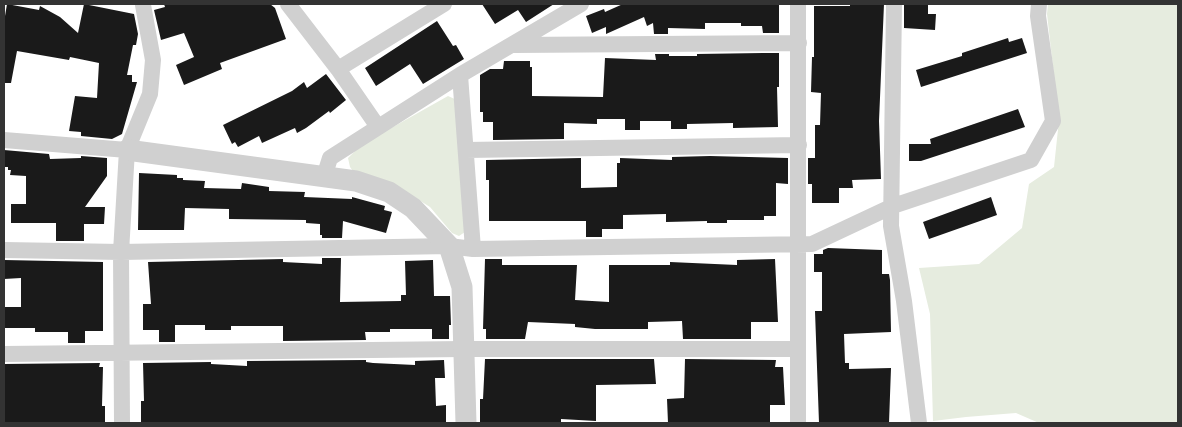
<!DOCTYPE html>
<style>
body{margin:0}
#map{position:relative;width:1182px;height:427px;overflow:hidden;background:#fff;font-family:Helvetica,sans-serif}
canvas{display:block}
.frame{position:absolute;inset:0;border:5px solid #333;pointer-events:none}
</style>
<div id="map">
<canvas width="1182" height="427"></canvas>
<div class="frame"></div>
</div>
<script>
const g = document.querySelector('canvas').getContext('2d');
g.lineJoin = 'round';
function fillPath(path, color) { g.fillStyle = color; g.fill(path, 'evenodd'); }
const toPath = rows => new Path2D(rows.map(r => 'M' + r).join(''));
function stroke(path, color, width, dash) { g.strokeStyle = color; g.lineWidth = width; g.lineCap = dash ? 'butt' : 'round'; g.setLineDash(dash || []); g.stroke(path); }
fillPath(toPath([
 [1048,4,1178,4,1178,423,1039,423,1016,413,966,417,933,421,930,314,919,268,979,264,1022,228,1029,184,1054,167,1059,120,1047,14],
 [448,96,457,100,465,232,459,236,452,233,430,207,400,188,355,174,350,167,348,158,361,145]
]), '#e6ecdf');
fillPath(toPath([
 [7,4,39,10,40,6,60,17,78,33,84,4,134,14,138,34,136,45,133,45,127,75,132,75,132,82,137,82,122,134,112,139,81,136,81,132,69,131,75,96,97,98,99,63,70,57,69,60,17,51,11,83,4,83,4,22],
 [164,4,270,4,275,8,286,39,220,63,222,69,184,85,176,65,194,57,184,33,161,40,154,10,165,7],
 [482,4,554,4,526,22,518,10,495,24],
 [623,4,779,4,779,33,763,33,762,26,741,26,741,23,705,23,705,29,668,28,668,34,654,34,653,23,647,26,644,17,606,34,606,27,592,33,586,16,604,9,605,12],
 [850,4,884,4,879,121,881,179,852,180,853,188,839,188,839,203,812,203,812,184,808,184,808,158,815,158,815,125,820,125,821,93,811,92,812,57,814,57,814,6,850,6],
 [904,4,928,4,928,14,936,14,935,30,904,28],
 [437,21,453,46,456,45,464,59,423,84,410,64,376,86,365,68],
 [1008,38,1009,42,1022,38,1027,53,921,87,916,70,962,56,962,53],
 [763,53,779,53,779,87,777,87,778,127,733,128,733,123,687,124,687,129,671,129,671,121,640,121,640,130,625,130,625,119,597,119,597,124,564,123,564,139,493,140,493,122,483,122,483,112,480,112,480,75,490,69,503,69,504,61,530,61,530,67,532,67,532,96,603,97,605,58,656,60,655,54,669,54,669,56,697,56,697,54],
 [326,74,346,100,330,113,329,111,306,128,297,133,295,128,262,143,259,136,238,147,235,142,232,144,223,125,292,91,304,82,307,88],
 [1018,109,1025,127,921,161,909,161,909,144,931,144,930,139],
 [4,150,49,154,50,159,81,158,81,156,107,158,107,176,85,207,105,207,104,224,84,224,84,241,56,241,56,223,11,223,11,204,26,204,26,176,10,175,11,170,8,170,8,167,4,167],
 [710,156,788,158,788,184,776,183,776,216,764,216,764,220,727,220,727,223,707,223,707,221,666,222,666,214,623,215,623,229,602,229,602,237,586,237,586,221,489,221,489,180,486,180,486,160,581,158,581,188,617,187,617,163,620,163,620,158,672,160,672,157],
 [139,173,177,175,177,178,183,178,183,180,205,181,204,188,241,189,242,183,269,187,269,191,305,192,304,197,352,199,352,197,385,206,384,210,392,212,386,233,343,221,342,238,322,238,322,235,320,235,320,224,306,223,306,220,229,219,229,209,185,208,184,230,138,230],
 [991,197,997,215,929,239,923,222],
 [828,248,882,250,882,274,889,274,890,280,891,332,844,334,845,363,849,363,849,369,891,368,889,423,819,423,815,311,822,311,822,272,814,272,814,254,823,254,823,250],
 [322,258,341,258,340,302,401,301,401,295,406,295,405,261,433,260,434,296,450,296,451,325,449,325,449,339,432,339,432,329,390,329,390,332,365,332,366,340,283,341,283,326,231,326,231,330,205,330,205,325,175,325,175,342,159,342,159,330,143,330,143,304,151,304,148,262,283,259,283,262,322,264],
 [485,259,502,259,502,265,577,265,575,300,609,302,609,265,670,265,670,262,737,265,737,260,775,259,778,322,751,322,751,339,683,339,682,321,648,322,648,329,595,329,575,327,575,324,528,322,525,339,486,339,486,329,483,329],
 [4,260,103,262,103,331,85,331,85,343,68,343,68,332,35,332,35,328,4,328,4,307,21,307,21,278,4,279],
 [485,359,654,359,656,384,596,385,596,421,561,419,561,423,480,423,480,399,483,399],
 [685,359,776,360,775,367,783,367,785,405,770,405,770,423,668,423,667,399,684,398],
 [366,360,366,362,373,363,415,365,415,361,444,360,445,378,435,378,436,406,446,405,446,423,141,423,141,401,144,401,143,363,211,362,211,364,247,366,247,361],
 [100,363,99,367,103,367,102,406,105,406,105,423,4,423,4,364]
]), '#1a1a1a');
stroke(toPath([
 [288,4,338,69,378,127],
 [798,4,798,423],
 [894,4,891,226,904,301,919,423],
 [514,45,799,43],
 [338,69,444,4],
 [460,75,473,249],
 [4,140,127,150],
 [466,150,799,145],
 [324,177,330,158,460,75,581,4],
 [4,250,121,252,449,246,473,249,812,244,893,206,1031,160,1053,121,1038,16,1039,4],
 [4,354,464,349,798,349],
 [122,423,121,252,127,150,150,94,153,60,143,5]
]), '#d0d0d0', 16);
stroke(toPath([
 [127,150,356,181,389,192,413,208,449,246,462,287,466,423]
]), '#d0d0d0', 21);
</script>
